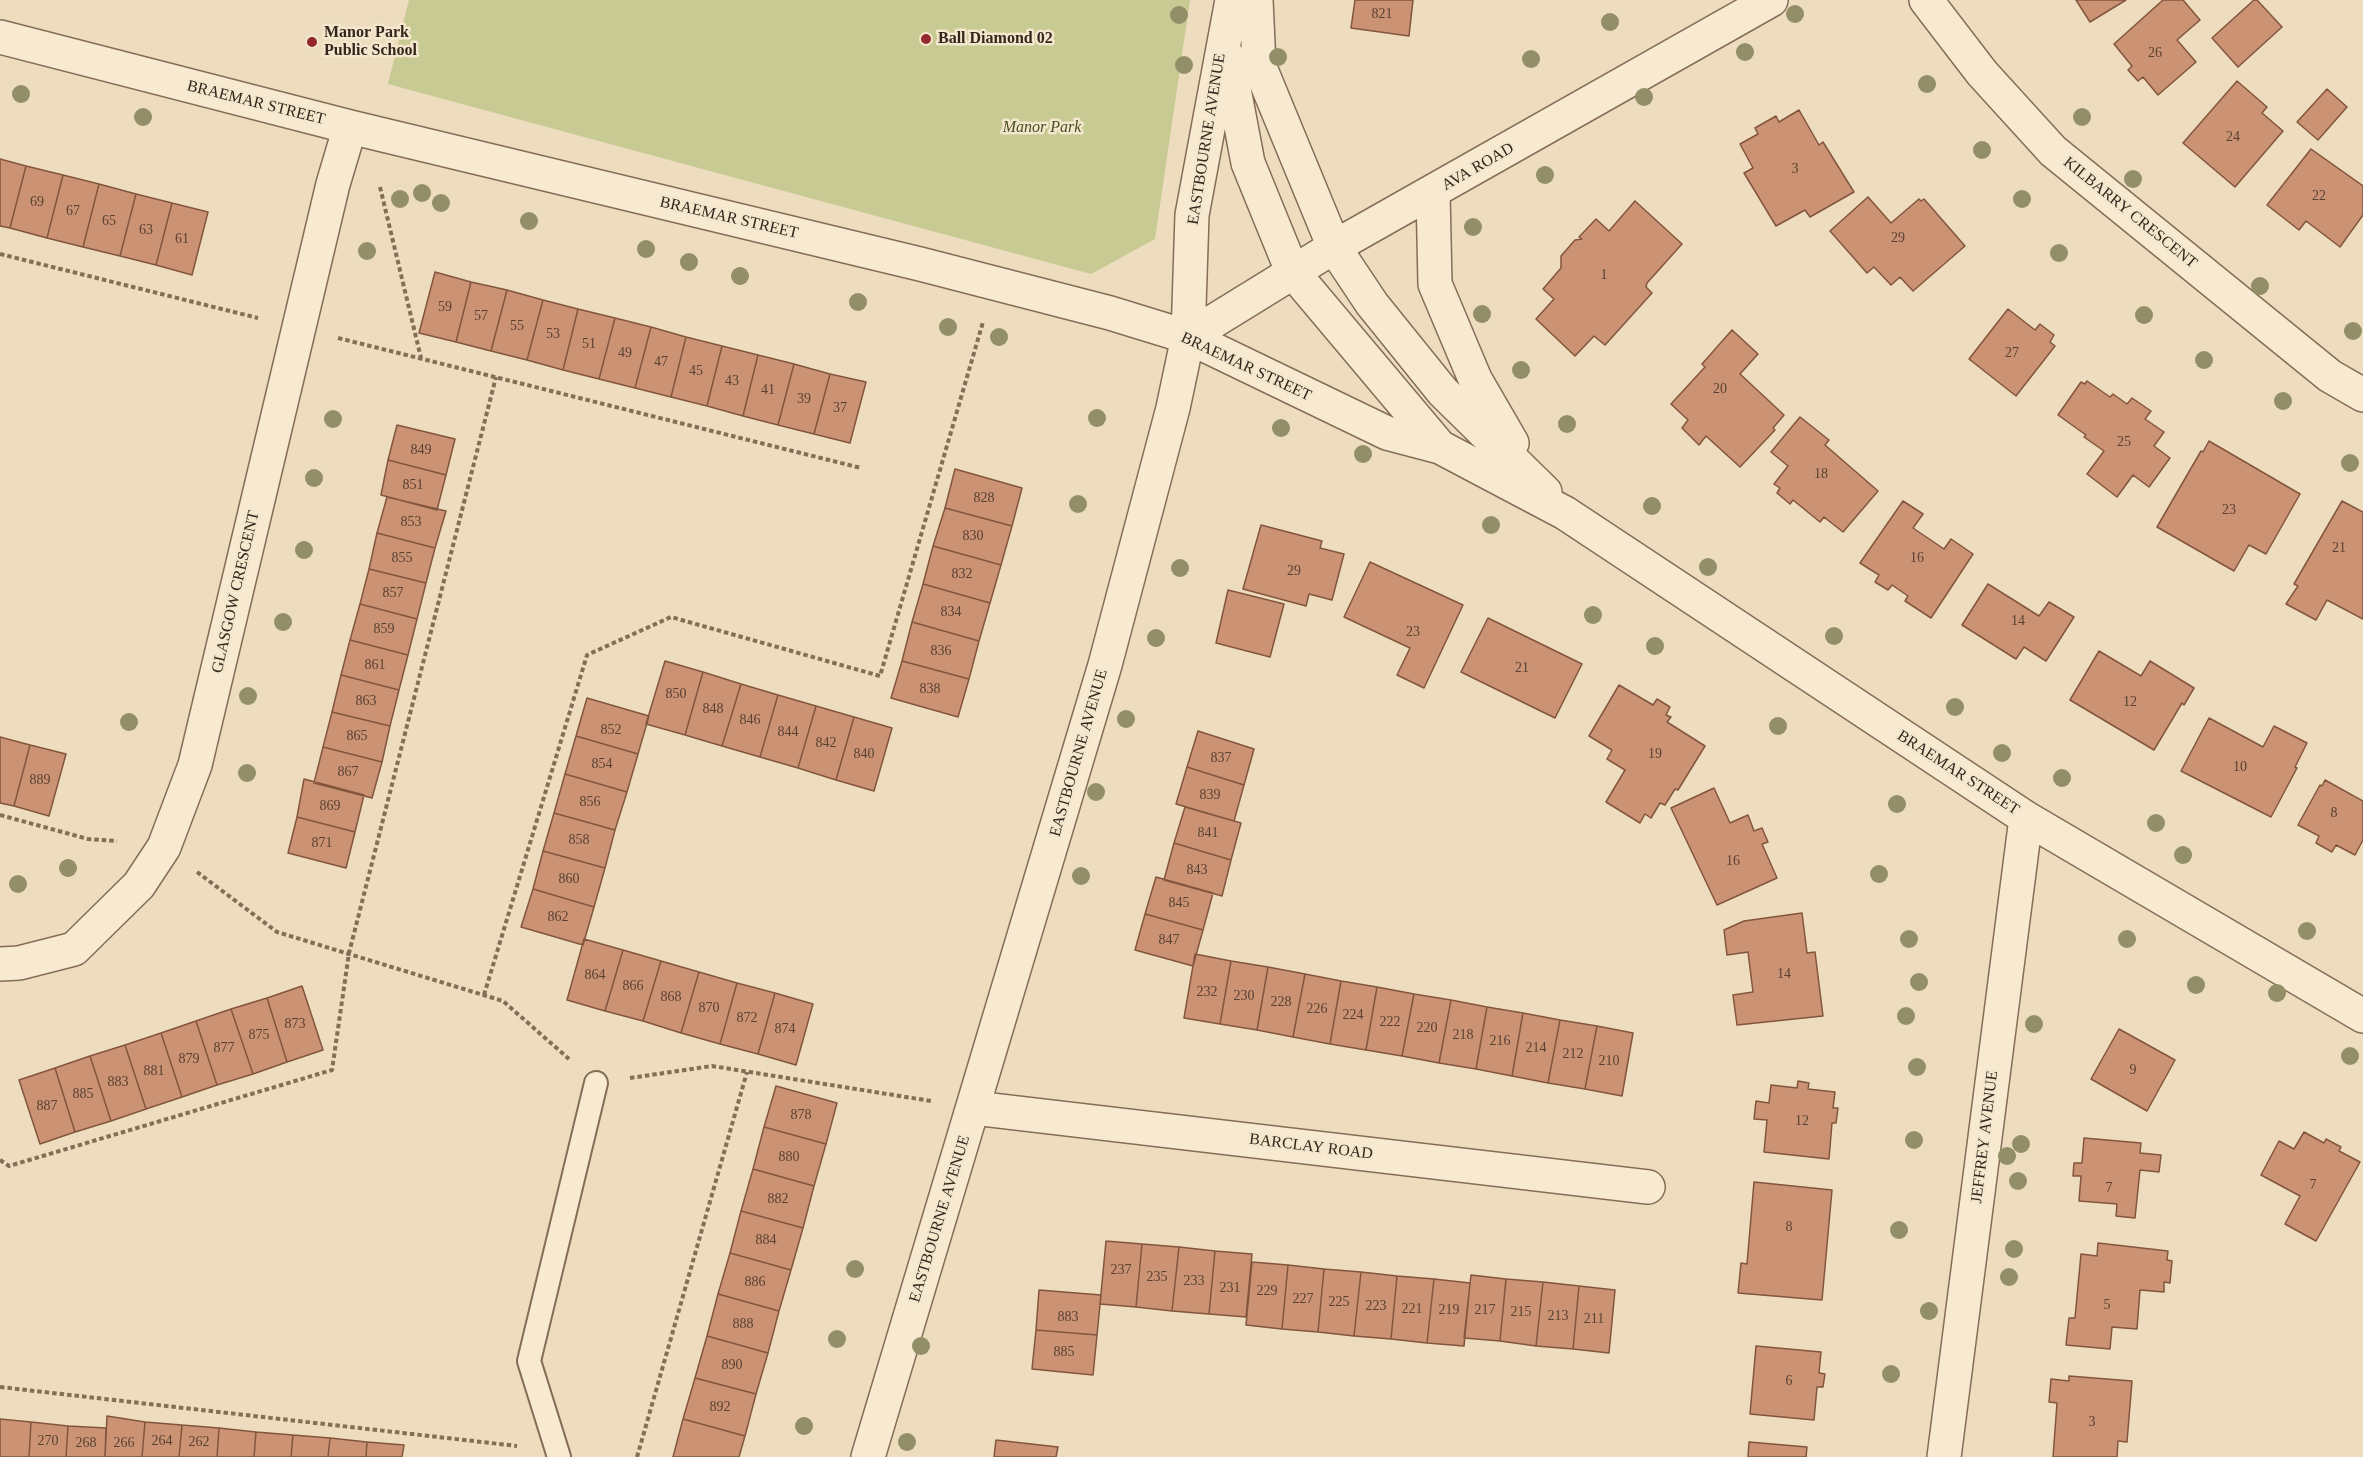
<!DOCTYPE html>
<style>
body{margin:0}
canvas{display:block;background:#eddcbe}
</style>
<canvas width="2363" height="1457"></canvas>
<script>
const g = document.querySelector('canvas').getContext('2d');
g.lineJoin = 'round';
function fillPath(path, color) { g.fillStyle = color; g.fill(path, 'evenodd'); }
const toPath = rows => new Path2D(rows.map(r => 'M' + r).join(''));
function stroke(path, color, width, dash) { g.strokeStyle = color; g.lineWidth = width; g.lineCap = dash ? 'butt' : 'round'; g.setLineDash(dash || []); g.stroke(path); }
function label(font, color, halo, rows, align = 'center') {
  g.font = font + ' "Times New Roman",serif'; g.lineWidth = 5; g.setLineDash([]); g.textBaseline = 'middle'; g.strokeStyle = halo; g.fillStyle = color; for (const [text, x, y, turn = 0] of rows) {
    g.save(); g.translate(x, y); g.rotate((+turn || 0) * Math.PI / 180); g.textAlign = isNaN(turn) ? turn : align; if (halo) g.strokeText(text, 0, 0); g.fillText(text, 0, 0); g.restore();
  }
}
fillPath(toPath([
 [409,0,1190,0,1155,239,1091,274,388,84]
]), '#c7ca92');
const building = toPath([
 [1355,0,1413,0,1409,36,1351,28,1355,0],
 [2076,0,2126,0,2090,22,2076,0],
 [2163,0,2183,0,2200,20,2177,40,2196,62,2158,95,2143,77,2138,81,2128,70,2132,66,2114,44,2163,0],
 [2254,0,2257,0,2282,27,2238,67,2212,38,2254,0],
 [2237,81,2267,107,2262,113,2283,131,2235,187,2183,143,2237,81],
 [2327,89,2347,107,2318,140,2297,122,2327,89],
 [1799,110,1819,145,1823,142,1854,192,1810,217,1805,210,1776,226,1744,173,1753,168,1740,144,1758,134,1755,128,1776,116,1779,122,1799,110],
 [2311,149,2363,186,2363,215,2340,247,2306,221,2299,230,2267,205,2311,149],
 [0,159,26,166,10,228,0,226,0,159],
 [26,166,63,175,47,238,10,228,26,166],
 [63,175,99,184,83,247,47,238,63,175],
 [99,184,136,194,120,256,83,247,99,184],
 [136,194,172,203,156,265,120,256,136,194],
 [1868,197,1891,223,1919,199,1921,201,1924,199,1965,246,1913,291,1900,277,1891,285,1874,267,1867,273,1830,231,1868,197],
 [1635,201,1682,244,1647,283,1646,287,1652,293,1605,345,1594,336,1575,356,1536,319,1554,299,1543,289,1561,268,1561,256,1575,240,1582,239,1579,237,1596,219,1609,231,1635,201],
 [172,203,208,212,192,275,156,265,172,203],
 [435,272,471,282,456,342,419,333,435,272],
 [471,282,507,290,491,351,456,342,471,282],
 [507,290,543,300,527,360,491,351,507,290],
 [543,300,578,309,563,370,527,360,543,300],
 [578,309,615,318,599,379,563,370,578,309],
 [2008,309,2035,330,2040,324,2054,335,2050,342,2055,346,2016,396,1969,359,2008,309],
 [615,318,651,327,635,388,599,379,615,318],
 [651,327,686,337,671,397,635,388,651,327],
 [1732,330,1758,354,1740,374,1784,415,1773,428,1775,430,1740,467,1706,436,1699,445,1682,428,1688,420,1671,404,1705,367,1702,364,1732,330],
 [686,337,722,346,707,406,671,397,686,337],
 [722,346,758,355,743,416,707,406,722,346],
 [758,355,794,364,778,425,743,416,758,355],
 [794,364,830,374,814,434,778,425,794,364],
 [830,374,866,382,850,443,814,434,830,374],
 [2087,381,2110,397,2113,394,2127,404,2132,398,2151,411,2145,419,2164,432,2154,446,2170,458,2149,487,2133,475,2117,497,2087,474,2104,451,2084,437,2086,435,2058,415,2081,382,2085,384,2087,381],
 [1800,417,1829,440,1825,445,1878,491,1843,532,1824,517,1820,522,1793,500,1790,504,1777,493,1780,488,1774,484,1788,466,1771,452,1800,417],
 [397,425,455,439,446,475,388,460,397,425],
 [2209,441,2300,494,2266,554,2249,545,2234,571,2157,527,2201,451,2203,452,2209,441],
 [388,460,446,475,437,510,381,495,388,460],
 [955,469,1022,488,1012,526,945,508,955,469],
 [387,497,446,511,435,548,377,533,387,497],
 [1903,501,1923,514,1913,528,1944,549,1951,539,1973,554,1931,618,1905,601,1908,596,1892,585,1888,590,1875,582,1879,575,1860,563,1903,501],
 [2342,501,2363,512,2363,619,2327,600,2316,620,2286,604,2298,586,2294,584,2342,501],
 [945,508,1012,526,1001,565,933,546,945,508],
 [1261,525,1322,541,1320,548,1344,554,1332,600,1309,594,1306,606,1243,589,1261,525],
 [377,533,435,548,426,583,369,569,377,533],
 [933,546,1001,565,990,603,923,584,933,546],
 [1370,562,1463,605,1424,688,1397,675,1410,648,1344,617,1370,562],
 [369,569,426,583,417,619,360,604,369,569],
 [923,584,990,603,979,641,912,622,923,584],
 [1988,584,2039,616,2049,602,2074,617,2046,661,2024,647,2016,659,1962,625,1988,584],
 [1228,590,1284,604,1270,657,1216,643,1228,590],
 [360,604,417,619,408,655,350,640,360,604],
 [1488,618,1582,664,1555,718,1461,672,1488,618],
 [912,622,979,641,969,679,902,661,912,622],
 [350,640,408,655,399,690,341,675,350,640],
 [2099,651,2141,676,2150,661,2194,688,2184,705,2182,703,2154,750,2070,700,2099,651],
 [665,661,703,672,685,735,646,724,665,661],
 [902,661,969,679,958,717,891,698,902,661],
 [703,672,741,684,722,746,685,735,703,672],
 [341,675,399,690,390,726,332,712,341,675],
 [741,684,778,695,760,757,722,746,741,684],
 [1619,685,1653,705,1657,699,1670,707,1666,715,1671,717,1667,722,1705,746,1678,790,1675,789,1665,805,1660,803,1651,818,1645,814,1640,823,1606,802,1625,770,1607,759,1612,750,1589,736,1619,685],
 [778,695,816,706,798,768,760,757,778,695],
 [587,698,649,716,638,754,576,736,587,698],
 [816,706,854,717,836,780,798,768,816,706],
 [332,712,390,726,382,762,323,747,332,712],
 [854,717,892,728,874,791,836,780,854,717],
 [2209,718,2263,747,2274,726,2307,743,2295,767,2297,768,2271,817,2181,771,2209,718],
 [1198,731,1254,749,1244,785,1187,767,1198,731],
 [576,736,638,754,627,792,565,774,576,736],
 [0,737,30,745,14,806,0,803,0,737],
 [30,745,66,754,49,816,14,806,30,745],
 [323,747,382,762,372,798,314,783,323,747],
 [1187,767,1244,785,1234,821,1176,804,1187,767],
 [565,774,627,792,615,830,554,813,565,774],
 [304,779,364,795,355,832,297,817,304,779],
 [2325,780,2363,801,2363,840,2355,855,2336,845,2332,852,2316,843,2319,836,2298,825,2320,785,2322,786,2325,780],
 [1714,788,1730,823,1748,815,1754,831,1762,828,1768,842,1762,844,1777,878,1717,905,1671,808,1714,788],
 [1185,807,1241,823,1231,860,1174,843,1185,807],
 [554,813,615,830,605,868,543,851,554,813],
 [297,817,355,832,346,868,288,853,297,817],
 [1174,843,1231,860,1222,896,1164,880,1174,843],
 [543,851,605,868,594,907,533,889,543,851],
 [1156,877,1213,893,1203,930,1145,914,1156,877],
 [533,889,594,907,583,945,521,927,533,889],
 [1802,913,1807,953,1815,952,1823,1016,1737,1025,1733,995,1753,992,1748,952,1727,955,1724,930,1744,921,1802,913],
 [1145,914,1203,930,1193,966,1135,950,1145,914],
 [584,939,623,950,605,1011,567,1000,584,939],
 [623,950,661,961,643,1021,605,1011,623,950],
 [1195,954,1231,961,1220,1024,1184,1018,1195,954],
 [661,961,699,972,681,1033,643,1021,661,961],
 [1231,961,1268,967,1257,1030,1220,1024,1231,961],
 [1268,967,1305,974,1293,1037,1257,1030,1268,967],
 [699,972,737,983,720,1044,681,1033,699,972],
 [1305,974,1341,981,1330,1044,1293,1037,1305,974],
 [1341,981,1377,987,1366,1050,1330,1044,1341,981],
 [737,983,775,993,758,1054,720,1044,737,983],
 [302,986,323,1050,287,1062,267,998,302,986],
 [1377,987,1414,994,1402,1056,1366,1050,1377,987],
 [775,993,813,1004,796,1065,758,1054,775,993],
 [1414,994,1451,1000,1439,1063,1402,1056,1414,994],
 [267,998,287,1062,253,1074,231,1009,267,998],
 [1451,1000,1487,1007,1476,1069,1439,1063,1451,1000],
 [1487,1007,1523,1013,1512,1076,1476,1069,1487,1007],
 [231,1009,253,1074,217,1085,196,1021,231,1009],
 [1523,1013,1560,1020,1548,1083,1512,1076,1523,1013],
 [1560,1020,1597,1026,1585,1089,1548,1083,1560,1020],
 [196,1021,217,1085,182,1097,161,1033,196,1021],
 [1597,1026,1633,1033,1622,1096,1585,1089,1597,1026],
 [2119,1029,2175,1060,2147,1111,2091,1079,2119,1029],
 [161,1033,182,1097,146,1109,125,1045,161,1033],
 [125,1045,146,1109,111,1121,90,1056,125,1045],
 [90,1056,111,1121,75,1132,55,1068,90,1056],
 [55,1068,75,1132,40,1144,19,1080,55,1068],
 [1798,1081,1809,1083,1808,1089,1835,1092,1833,1108,1838,1108,1836,1123,1832,1123,1829,1159,1764,1152,1767,1120,1754,1119,1756,1101,1769,1103,1771,1085,1797,1088,1798,1081],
 [776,1086,837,1103,826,1144,764,1127,776,1086],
 [764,1127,826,1144,814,1186,753,1169,764,1127],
 [2304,1132,2324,1143,2326,1139,2341,1147,2339,1151,2360,1162,2316,1241,2285,1224,2300,1196,2261,1175,2279,1141,2294,1149,2304,1132],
 [2084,1138,2141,1143,2140,1153,2161,1155,2159,1172,2140,1170,2135,1218,2116,1216,2117,1204,2079,1201,2081,1176,2073,1176,2074,1163,2082,1163,2084,1138],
 [753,1169,814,1186,803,1228,741,1211,753,1169],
 [1754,1182,1832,1190,1822,1300,1738,1293,1741,1263,1747,1264,1754,1182],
 [741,1211,803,1228,791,1270,730,1253,741,1211],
 [1106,1241,1142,1244,1136,1307,1100,1304,1106,1241],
 [2098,1243,2168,1251,2167,1260,2172,1261,2170,1283,2164,1282,2164,1292,2140,1290,2137,1329,2112,1327,2110,1349,2066,1345,2069,1318,2075,1318,2081,1254,2097,1256,2098,1243],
 [1142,1244,1179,1247,1172,1311,1136,1307,1142,1244],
 [1179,1247,1215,1251,1209,1314,1172,1311,1179,1247],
 [1215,1251,1252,1254,1246,1317,1209,1314,1215,1251],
 [730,1253,791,1270,779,1311,718,1294,730,1253],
 [1252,1262,1288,1265,1282,1329,1246,1325,1252,1262],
 [1288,1265,1324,1269,1318,1332,1282,1329,1288,1265],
 [1324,1269,1361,1272,1354,1336,1318,1332,1324,1269],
 [1361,1272,1397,1276,1391,1339,1354,1336,1361,1272],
 [1471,1275,1506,1279,1500,1341,1464,1338,1471,1275],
 [1397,1276,1434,1279,1427,1343,1391,1339,1397,1276],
 [1434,1279,1470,1283,1464,1346,1427,1343,1434,1279],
 [1506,1279,1543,1282,1536,1346,1500,1341,1506,1279],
 [1543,1282,1579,1286,1573,1349,1536,1346,1543,1282],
 [1579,1286,1615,1290,1609,1353,1573,1349,1579,1286],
 [1039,1290,1101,1295,1097,1335,1036,1330,1039,1290],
 [718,1294,779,1311,768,1353,707,1336,718,1294],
 [1036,1330,1097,1335,1093,1375,1032,1369,1036,1330],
 [707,1336,768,1353,756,1394,695,1378,707,1336],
 [1756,1346,1821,1352,1819,1373,1825,1374,1823,1387,1817,1387,1814,1420,1750,1414,1756,1346],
 [2069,1376,2132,1381,2127,1442,2118,1441,2117,1457,2053,1457,2057,1403,2049,1402,2051,1379,2069,1381,2069,1376],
 [695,1378,756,1394,745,1436,683,1419,695,1378],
 [107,1416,145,1422,142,1457,105,1457,107,1416],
 [0,1419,31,1422,29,1457,0,1457,0,1419],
 [683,1419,745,1436,739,1457,673,1457,683,1419],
 [31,1422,68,1426,66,1457,29,1457,31,1422],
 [145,1422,182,1425,179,1457,142,1457,145,1422],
 [182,1425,219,1428,217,1457,179,1457,182,1425],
 [68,1426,106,1428,105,1457,66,1457,68,1426],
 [219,1428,256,1432,254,1457,217,1457,219,1428],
 [256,1432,293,1435,291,1457,254,1457,256,1432],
 [293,1435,330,1438,328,1457,291,1457,293,1435],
 [330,1438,367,1442,366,1457,328,1457,330,1438],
 [996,1440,1058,1447,1056,1457,994,1457,996,1440],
 [367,1442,404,1445,402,1457,366,1457,367,1442],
 [1749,1442,1807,1447,1806,1457,1748,1457,1749,1442]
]);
fillPath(building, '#cb9374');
stroke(building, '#83553d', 1.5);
const service = toPath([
 [559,1457,529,1361,596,1083]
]);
const minor = toPath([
 [1256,0,1259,65,1334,247,1372,304,1443,392,1545,492],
 [1926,0,1982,73,2053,151,2330,376,2363,395],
 [0,37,350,127,920,264,1110,313,1188,337,1387,433,1440,447,1565,513,2026,818,2363,1016],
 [1228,57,1248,163,1292,271,1440,447],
 [1433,193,1435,284,1475,379,1512,443],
 [1188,337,1334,247,1771,0],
 [0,964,19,963,74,949,139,885,164,847,195,765,333,184,350,127],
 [974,1108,1648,1187],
 [868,1457,1105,665,1173,408,1188,337,1192,215,1232,0],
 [1944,1457,2026,818]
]);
stroke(service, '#856d57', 26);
stroke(minor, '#856d57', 36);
stroke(toPath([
 [380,187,421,358],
 [0,254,258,318],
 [338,338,861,468],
 [0,815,88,839,117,841],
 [197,872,277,932,503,1001,569,1059],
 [484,995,587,655,671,617,880,676,983,322],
 [630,1078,712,1066,931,1101],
 [0,1160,9,1166,332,1070,349,953,496,377],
 [0,1387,517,1446],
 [637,1457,747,1072]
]), '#856d57', 4, [4.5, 3]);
stroke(service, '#f8ead1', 22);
stroke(minor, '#f8ead1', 33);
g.fillStyle = '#928f68';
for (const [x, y] of [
 [1795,14],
 [1179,15],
 [1610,22],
 [1745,52],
 [1278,57],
 [1531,59],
 [1184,65],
 [1927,84],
 [21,94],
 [1644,97],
 [143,117],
 [2082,117],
 [1982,150],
 [1545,175],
 [2133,179],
 [422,193],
 [400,199],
 [2022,199],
 [441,203],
 [529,221],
 [1473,227],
 [646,249],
 [367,251],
 [2059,253],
 [689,262],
 [740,276],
 [2260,286],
 [858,302],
 [1482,314],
 [2144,315],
 [948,327],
 [2353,331],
 [999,337],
 [2204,360],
 [1521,370],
 [2283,401],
 [1097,418],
 [333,419],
 [1567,424],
 [1281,428],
 [1363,454],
 [2350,463],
 [314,478],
 [1078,504],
 [1652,506],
 [1491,525],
 [304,550],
 [1708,567],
 [1180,568],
 [1593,615],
 [283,622],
 [1834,636],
 [1156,638],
 [1655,646],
 [248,696],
 [1955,707],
 [1126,719],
 [129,722],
 [1778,726],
 [2002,753],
 [247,773],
 [2062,778],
 [1096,792],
 [1897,804],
 [2156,823],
 [2183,855],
 [68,868],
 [1879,874],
 [1081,876],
 [18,884],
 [2307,931],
 [1909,939],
 [2127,939],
 [1919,982],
 [2196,985],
 [2277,993],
 [1906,1016],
 [2034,1024],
 [2350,1056],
 [1917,1067],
 [1914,1140],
 [2021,1144],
 [2007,1156],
 [2018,1181],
 [1899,1230],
 [2014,1249],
 [855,1269],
 [2009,1277],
 [1929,1311],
 [837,1339],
 [921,1346],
 [1891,1374],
 [804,1426],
 [907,1442]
]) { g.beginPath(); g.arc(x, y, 9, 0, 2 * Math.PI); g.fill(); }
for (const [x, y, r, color] of [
 [926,39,6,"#93282f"],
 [312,42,6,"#93282f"]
]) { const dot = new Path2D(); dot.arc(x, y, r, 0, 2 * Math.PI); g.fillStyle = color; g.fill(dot); stroke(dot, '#f4e7cd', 2); }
label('14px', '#5a4132', null, [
 ["821",1382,14],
 ["26",2155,53],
 ["24",2233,137],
 ["3",1795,169],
 ["22",2319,196],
 ["69",37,202],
 ["67",73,211],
 ["65",109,221],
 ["63",146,230],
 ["29",1898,238],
 ["61",182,239],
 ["1",1604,275],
 ["59",445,307],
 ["57",481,316],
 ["55",517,326],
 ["53",553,334],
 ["51",589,344],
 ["49",625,353],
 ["27",2012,353],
 ["47",661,362],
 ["45",696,371],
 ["43",732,381],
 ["20",1720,389],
 ["41",768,390],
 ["39",804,399],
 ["37",840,408],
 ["25",2124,442],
 ["849",421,450],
 ["18",1821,474],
 ["851",413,485],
 ["828",984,498],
 ["23",2229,510],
 ["853",411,522],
 ["830",973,536],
 ["21",2339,548],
 ["855",402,558],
 ["16",1917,558],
 ["29",1294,571],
 ["832",962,574],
 ["857",393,593],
 ["834",951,612],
 ["14",2018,621],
 ["859",384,629],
 ["23",1413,632],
 ["836",941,651],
 ["861",375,665],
 ["21",1522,668],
 ["838",930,689],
 ["850",676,694],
 ["863",366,701],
 ["12",2130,702],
 ["848",713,709],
 ["846",750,720],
 ["852",611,730],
 ["844",788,732],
 ["865",357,736],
 ["842",826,743],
 ["840",864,754],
 ["19",1655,754],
 ["837",1221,758],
 ["854",602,764],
 ["10",2240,767],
 ["867",348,772],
 ["889",40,780],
 ["839",1210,795],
 ["856",590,802],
 ["869",330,806],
 ["8",2334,813],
 ["841",1208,833],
 ["858",579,840],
 ["871",322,843],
 ["16",1733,861],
 ["843",1197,870],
 ["860",569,879],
 ["845",1179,903],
 ["862",558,917],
 ["847",1169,940],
 ["14",1784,974],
 ["864",595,975],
 ["866",633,986],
 ["232",1207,992],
 ["230",1244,996],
 ["868",671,997],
 ["228",1281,1002],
 ["870",709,1008],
 ["226",1317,1009],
 ["224",1353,1015],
 ["872",747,1018],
 ["222",1390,1022],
 ["873",295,1024],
 ["220",1427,1028],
 ["874",785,1029],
 ["875",259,1035],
 ["218",1463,1035],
 ["216",1500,1041],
 ["877",224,1048],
 ["214",1536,1048],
 ["212",1573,1054],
 ["879",189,1059],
 ["210",1609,1061],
 ["9",2133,1070],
 ["881",154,1071],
 ["883",118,1082],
 ["885",83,1094],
 ["887",47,1106],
 ["878",801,1115],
 ["12",1802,1121],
 ["880",789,1157],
 ["7",2313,1185],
 ["7",2109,1188],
 ["882",778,1199],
 ["8",1789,1227],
 ["884",766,1240],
 ["237",1121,1270],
 ["235",1157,1277],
 ["233",1194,1281],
 ["886",755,1282],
 ["231",1230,1288],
 ["229",1267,1291],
 ["227",1303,1299],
 ["225",1339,1302],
 ["5",2107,1305],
 ["223",1376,1306],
 ["221",1412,1309],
 ["219",1449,1310],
 ["217",1485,1310],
 ["215",1521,1312],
 ["213",1558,1316],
 ["883",1068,1317],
 ["211",1594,1319],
 ["888",743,1324],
 ["885",1064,1352],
 ["890",732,1365],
 ["6",1789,1381],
 ["892",720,1407],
 ["3",2092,1422],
 ["270",48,1441],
 ["264",162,1441],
 ["262",199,1442],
 ["268",86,1443],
 ["266",124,1443]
]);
label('bold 16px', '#34261c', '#f4e7cd', [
 ["Manor Park",324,33],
 ["Public School",324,51],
 ["Ball Diamond 02",938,39]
], 'left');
label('16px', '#34261c', '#f4e7cd', [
 ["BRAEMAR STREET",256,103,14],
 ["EASTBOURNE AVENUE",1207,139,-81],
 ["AVA ROAD",1478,167,-30],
 ["KILBARRY CRESCENT",2130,213,39],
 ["BRAEMAR STREET",729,218,13],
 ["BRAEMAR STREET",1246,367,25],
 ["GLASGOW CRESCENT",236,592,-77],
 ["EASTBOURNE AVENUE",1079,753,-74],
 ["BRAEMAR STREET",1958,773,33],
 ["JEFFREY AVENUE",1985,1137,-83],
 ["BARCLAY ROAD",1311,1147,7],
 ["EASTBOURNE AVENUE",940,1219,-73]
]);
label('italic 16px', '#475022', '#f4e7cd', [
 ["Manor Park",1042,128]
]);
</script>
